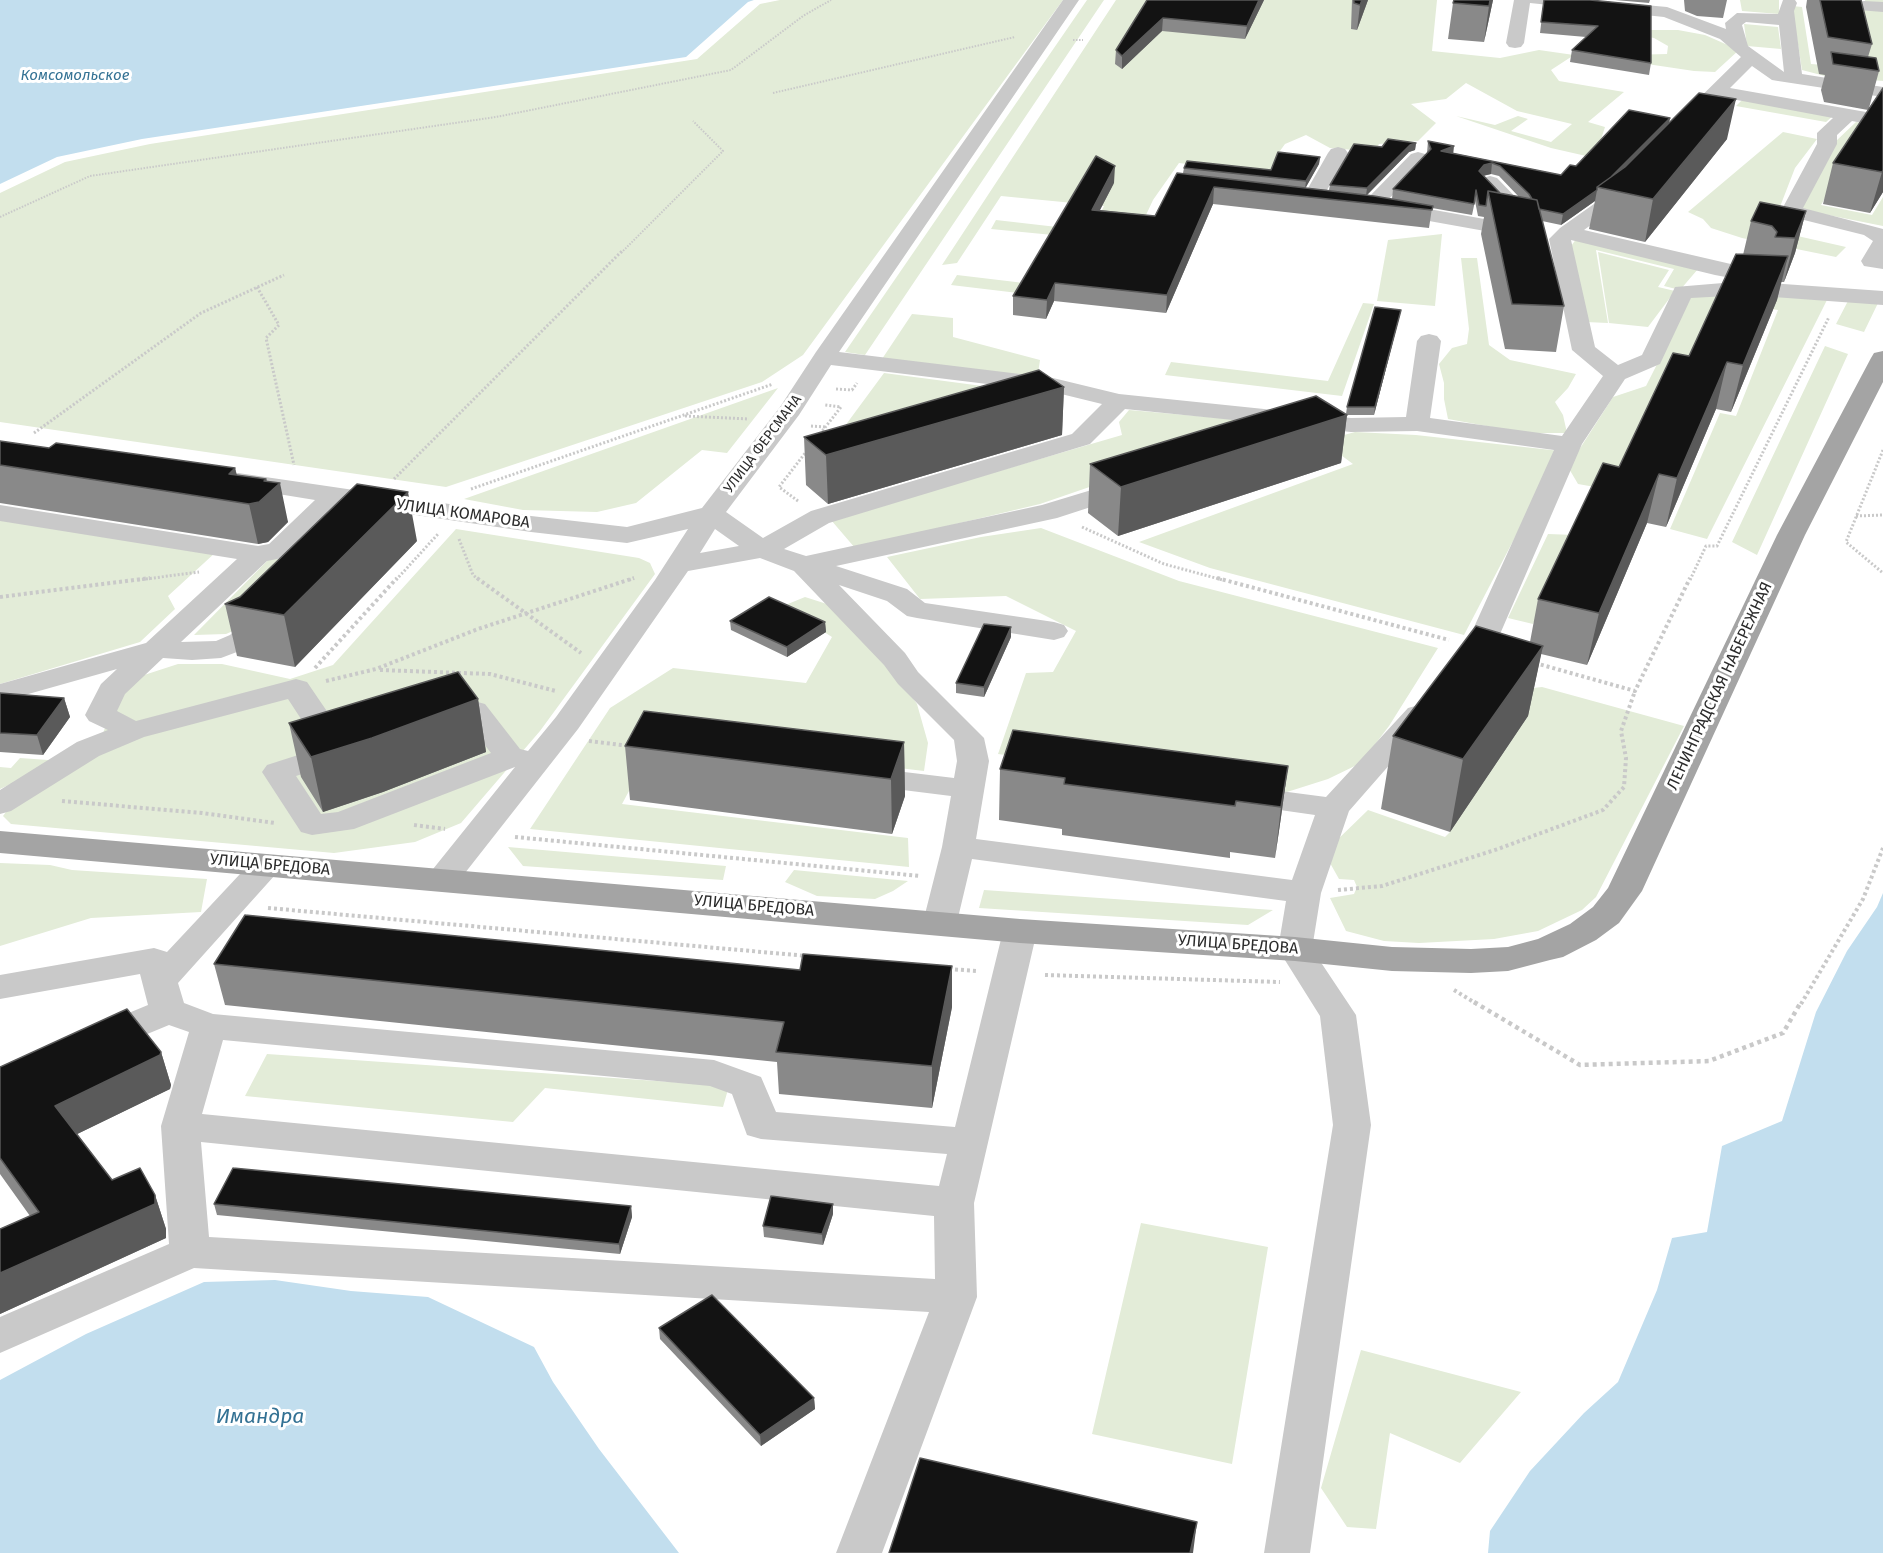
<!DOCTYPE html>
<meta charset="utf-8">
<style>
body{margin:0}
canvas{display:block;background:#fff}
</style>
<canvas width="1883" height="1553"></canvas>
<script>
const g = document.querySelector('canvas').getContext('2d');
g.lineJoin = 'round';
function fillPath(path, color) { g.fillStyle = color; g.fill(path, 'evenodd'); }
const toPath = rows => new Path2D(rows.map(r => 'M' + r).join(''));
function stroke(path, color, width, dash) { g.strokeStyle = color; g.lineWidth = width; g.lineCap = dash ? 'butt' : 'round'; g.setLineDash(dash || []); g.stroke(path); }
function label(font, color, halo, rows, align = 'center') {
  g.font = font + ' "Fira Sans",sans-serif'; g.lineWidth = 6; g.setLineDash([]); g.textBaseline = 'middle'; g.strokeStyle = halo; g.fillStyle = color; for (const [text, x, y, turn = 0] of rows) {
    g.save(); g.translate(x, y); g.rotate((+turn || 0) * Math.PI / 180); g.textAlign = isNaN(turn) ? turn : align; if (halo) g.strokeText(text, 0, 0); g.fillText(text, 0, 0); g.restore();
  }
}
fillPath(toPath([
 [780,0,1063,0,803,355,762,382,446,487,0,422,0,193,65,162,150,144,697,59,760,4],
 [1087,0,1104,0,865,355,845,352],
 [1116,0,1437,0,1432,51,1500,58,1539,50,1574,55,1551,70,1559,81,1624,92,1588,122,1605,127,1595,158,1551,148,1456,116,1495,125,1518,116,1528,119,1511,131,1551,142,1572,124,1517,111,1466,83,1446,99,1411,104,1436,123,1418,141,1379,144,1376,149,1366,151,1330,148,1306,135,1285,144,1277,155,1274,175,1179,163,1153,200,1146,215,1094,226,1104,206,1001,196,957,263,942,265],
 [1740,0,1779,0,1779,14,1742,11],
 [1865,0,1883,0,1883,81,1825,76,1802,70,1792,6,1802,7,1811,64,1862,68,1847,9,1867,9],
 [1744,24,1778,27,1781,49,1747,46],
 [1612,30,1678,30,1705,35,1739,50,1715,72,1694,71,1627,61,1626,55,1667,54,1668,46,1654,38],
 [1743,99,1834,115,1826,122,1736,106],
 [1856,122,1883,126,1861,134,1821,205,1872,215,1883,197,1883,226,1798,209,1835,142],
 [1783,132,1817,139,1795,168,1771,230,1846,247,1836,257,1742,238,1711,228,1703,219,1688,212],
 [996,220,1057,227,1053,235,991,229],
 [1442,234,1435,306,1377,301,1388,240],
 [1577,238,1698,269,1680,290,1664,286,1674,269,1596,250,1608,323,1586,322,1571,246],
 [1598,252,1669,270,1658,287,1675,291,1648,327,1609,323],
 [1461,258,1477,258,1489,345,1510,360,1576,374,1568,388,1555,402,1563,415,1567,433,1525,433,1448,419,1444,399,1444,383,1439,364,1452,348,1467,344,1469,329],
 [957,275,1024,283,1018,293,951,285],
 [1747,292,1828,298,1707,539,1670,529,1720,413,1736,416,1778,310,1719,301,1673,398,1612,490,1578,484,1568,467,1613,397,1646,386,1691,297],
 [1849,299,1879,301,1864,332,1836,324],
 [1363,303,1374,304,1342,396,1165,375,1171,362,1328,381],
 [912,314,953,318,953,337,1040,360,1037,380,880,362],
 [1825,346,1848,354,1757,555,1732,542],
 [884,373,1020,391,811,472],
 [778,388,727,453,702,450,636,503,597,512,523,510,464,499],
 [1129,410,1276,423,1040,504,855,548,831,520,1122,435,1119,422],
 [1355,432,1416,435,1560,451,1464,635,1210,568,1139,542,1353,464,1322,441],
 [0,520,216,552,168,596,175,609,140,642,0,684],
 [1041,528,1179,581,1438,648,1389,726,1361,763,1328,779,1287,792,998,754,1026,673,1053,672,1076,631,1006,596,920,599,887,557,981,537],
 [456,529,639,558,650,563,655,574,540,731,461,823,415,842,334,853,11,824,3,816,11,805,94,758,117,695,138,677,178,664,222,664,290,679,333,665],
 [1548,534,1575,535,1533,624,1508,618],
 [270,558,307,564,249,624,226,634,194,635],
 [805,597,830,605,904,685,917,704,928,743,924,771,657,739,622,804,908,838,909,867,530,829,610,708,673,668,806,683,832,637,783,606],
 [1542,687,1684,726,1596,897,1582,910,1538,931,1494,939,1419,943,1384,941,1346,931,1330,898,1354,894,1357,887,1354,880,1339,879,1330,863,1332,845,1368,810,1445,837,1450,832,1463,696],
 [20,758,62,761,0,789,0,767,11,768],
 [508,847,726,866,723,880,523,866],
 [0,863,50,865,72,870,207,879,201,912,91,918,0,946],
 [794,870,908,881,893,891,875,899,817,896,785,882],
 [984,890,1273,910,1248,925,979,908],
 [267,1054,729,1086,723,1107,545,1088,513,1122,245,1096],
 [1141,1223,1268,1247,1232,1464,1092,1434],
 [1361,1350,1521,1392,1460,1463,1390,1433,1376,1529,1347,1527,1321,1488]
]), '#e3ecd8');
fillPath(toPath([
 [0,0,754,0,748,2,686,57,142,139,57,157,0,184],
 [1883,893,1883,1553,1488,1553,1490,1531,1530,1471,1584,1413,1618,1382,1657,1290,1672,1238,1707,1232,1722,1146,1782,1121,1816,1012,1847,951,1877,907],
 [275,1280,351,1291,428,1297,534,1347,553,1382,599,1449,679,1553,0,1553,0,1380,86,1334,204,1282]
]), '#c2deee');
stroke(toPath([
 [1073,40,1083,40],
 [773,93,1015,37],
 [0,217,90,176,496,117,731,70,803,16,831,0],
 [621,253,723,151,693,121]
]), '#c9c9c9', 2, [1.5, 1.5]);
stroke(toPath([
 [257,287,279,325,266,338,294,465],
 [836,389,852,390,857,383],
 [685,416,749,419],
 [811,426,825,427],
 [34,433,201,313,284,275],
 [820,434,841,407,825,405],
 [1883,450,1846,542,1883,573],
 [394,479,622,251],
 [471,489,773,384],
 [798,501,779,487,806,452],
 [1856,516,1883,515],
 [1082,527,1164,564,1223,580],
 [459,539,473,575,479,580],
 [138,580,199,572],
 [396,580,438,534],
 [629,580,634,578],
 [1690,580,1706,546,1717,546,1829,317]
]), '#c9c9c9', 3, [2, 2]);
stroke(toPath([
 [477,578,581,653],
 [1217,578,1449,640],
 [0,597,150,578],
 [1535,663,1635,691,1690,578],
 [315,668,397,578],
 [380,670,490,674,556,691],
 [326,681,376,669,478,629,634,578],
 [589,741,629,746],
 [62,801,202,813,275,823],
 [414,825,445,829],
 [515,837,920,876],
 [1338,890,1382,886,1498,849,1603,810,1624,787,1626,758,1621,731,1635,691],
 [268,908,807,956],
 [949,969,977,971],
 [1045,975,1280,982],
 [1454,990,1477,1004],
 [1801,1004,1863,899,1883,848]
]), '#c9c9c9', 4, [3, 3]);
stroke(toPath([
 [1474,1002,1580,1065,1709,1061,1783,1033,1801,1002]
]), '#c9c9c9', 4.5, [4, 4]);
fillPath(toPath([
 [1063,0,1079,0,839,352,1053,378,1119,394,1351,418,1406,417,1417,341,1421,336,1429,334,1437,336,1441,341,1430,418,1562,436,1603,376,1572,350,1549,239,1560,228,1601,199,1617,182,1624,180,1631,182,1634,186,1631,190,1615,207,1584,230,1761,271,1764,276,1761,281,1755,282,1883,291,1883,305,1746,295,1691,298,1660,364,1625,379,1582,444,1494,648,1475,669,1465,672,1455,669,1450,663,1466,645,1554,450,1417,431,1351,432,1125,409,1090,444,829,523,784,549,806,556,1042,505,1131,478,1140,481,1144,486,1140,491,1057,518,836,566,907,589,925,603,1054,622,1064,625,1068,631,1064,637,1054,640,917,618,907,616,887,601,839,585,905,653,918,672,984,738,989,761,976,839,1292,880,1315,815,1231,803,1226,796,1231,789,1242,786,1326,797,1408,708,1419,705,1430,708,1434,714,1349,811,1321,893,1312,949,1356,1015,1371,1125,1310,1553,1264,1553,1333,1125,1320,1016,1278,949,1286,901,972,859,957,922,952,930,940,933,928,930,923,922,942,847,951,796,863,785,852,783,847,776,852,769,863,767,954,778,957,761,954,740,898,684,884,665,794,571,760,558,688,571,578,729,454,887,442,890,430,887,425,879,515,767,354,829,312,835,301,832,262,772,267,765,320,748,288,699,144,737,99,756,11,811,0,814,0,790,77,742,108,730,89,721,85,715,101,684,117,669,0,702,0,684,146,643,237,559,0,521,0,505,258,546,269,544,315,500,229,486,225,481,229,476,238,473,531,516,627,527,702,508,780,407,816,352,1063,0],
 [1571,240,1715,275,1747,281,1675,287,1642,355,1618,365,1595,347,1571,240],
 [831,365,1053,392,1102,404,1072,434,811,511,763,538,726,512,799,415,831,365],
 [341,504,531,532,627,543,688,529,655,580,556,717,528,751,520,749,485,704,474,701,463,704,434,713,430,719,434,725,445,728,467,722,491,753,338,812,321,814,296,776,349,759,354,751,307,682,296,679,136,721,117,711,125,694,163,658,192,660,221,658,250,647,276,623,280,617,276,611,266,608,256,611,230,635,216,641,181,642,267,561,287,557,341,504],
 [715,529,739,546,700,553,715,529],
 [1514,0,1590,0,1667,7,1726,29,1725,23,1737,13,1778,14,1783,0,1795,0,1797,3,1794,11,1802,74,1883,87,1883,97,1778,81,1772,80,1752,66,1730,88,1883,115,1883,127,1852,121,1837,135,1837,144,1803,208,1883,229,1883,269,1864,266,1861,261,1873,241,1864,235,1784,215,1781,211,1817,144,1817,133,1833,118,1721,97,1689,130,1675,130,1673,126,1675,122,1741,57,1720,39,1664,17,1530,3,1524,43,1521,47,1515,48,1509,47,1506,43,1514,0],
 [1746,22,1779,25,1784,72,1748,46,1742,25,1746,22],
 [1864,1,1883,2,1883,12,1858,10,1856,6,1858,2,1864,1],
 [1338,147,1345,149,1348,153,1323,197,1320,201,1306,201,1303,197,1328,153,1331,149,1338,147],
 [1418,152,1425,154,1428,158,1385,203,1390,202,1501,222,1507,211,1480,182,1483,178,1490,176,1497,178,1528,210,1522,221,1534,232,1531,236,1524,238,1390,214,1383,212,1380,208,1372,211,1365,209,1362,205,1365,201,1411,154,1418,152],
 [267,854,279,858,284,865,178,983,184,1003,213,1014,714,1060,761,1077,776,1112,955,1127,1003,931,1008,923,1020,920,1032,923,1037,931,974,1203,977,1297,882,1553,836,1553,929,1312,194,1268,0,1353,0,1317,169,1244,161,1126,189,1032,169,1025,111,1049,98,1053,85,1049,80,1040,85,1031,148,1005,140,974,0,999,0,975,154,948,167,952,255,858,267,854],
 [223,1040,710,1086,732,1094,747,1135,761,1139,947,1154,939,1186,202,1114,223,1040],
 [201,1142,934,1216,935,1279,209,1237,201,1142]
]), '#c9c9c9');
fillPath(toPath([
 [1883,351,1883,382,1805,535,1642,891,1619,923,1596,940,1563,957,1550,960,1508,971,1471,973,1392,971,1295,961,1020,943,0,853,0,831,1020,919,1295,937,1392,947,1471,949,1508,947,1538,939,1570,924,1593,907,1608,888,1777,535,1871,358,1874,353,1883,351]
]), '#a4a4a4');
fillPath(toPath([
 [1147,0,1264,0,1245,39,1162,31,1122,69,1115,64,1116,50],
 [1352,0,1368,0,1357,30,1351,29],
 [1493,0,1484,42,1448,39,1453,3],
 [1544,0,1590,0,1651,63,1649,75,1570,62,1572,50,1586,37,1540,33],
 [1615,0,1650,0,1649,3],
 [1684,0,1727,0,1723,18,1697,16,1685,11],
 [1807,0,1861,0,1872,44,1868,57,1879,71,1869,108,1883,88,1883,192,1870,213,1823,204,1833,163,1868,110,1824,102,1821,90,1825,75,1819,74,1806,7],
 [1670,118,1669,123,1727,139,1645,242,1589,229,1595,201,1561,225,1542,221,1564,306,1556,352,1505,349,1481,234,1484,217,1478,216,1475,201,1472,215,1432,208,1429,228,1213,204,1166,313,1054,301,1046,319,1013,315,1013,296,1114,183,1100,210,1155,216,1183,173,1184,168,1271,170,1320,157,1319,164,1305,188,1329,190,1330,185,1382,147,1416,143,1415,150,1409,152,1367,195,1392,199,1393,189,1427,153,1428,141,1453,153,1561,175],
 [1491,174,1499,176,1519,197,1500,193,1483,176],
 [1806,211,1795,253,1784,282,1781,282,1777,300,1731,412,1716,409,1666,527,1647,523,1587,665,1541,654,1528,716,1450,832,1381,809,1393,736,1530,642,1538,599,1619,467,1689,356,1743,255,1751,221],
 [1401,310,1399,318,1374,415,1347,415,1341,463,1118,536,1088,513,1090,464,1346,414,1347,407],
 [1064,387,1062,435,828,504,806,485,804,437],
 [0,441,49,448,235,468,237,475,266,479,288,522,268,542,258,544,0,503,0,504],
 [417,541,295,667,237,656,225,604,240,597],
 [730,621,825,622,826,632,787,657,731,630],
 [1011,637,984,697,956,693,956,683],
 [0,693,64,698,70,717,43,755,0,752],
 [478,699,486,752,383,792,323,812,301,777,289,723],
 [904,742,905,796,892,834,630,800,625,746],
 [1288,766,1281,817,1275,858,1230,852,1230,858,1062,835,1062,829,999,820,1000,769],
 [214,964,952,1007,932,1108,779,1094,777,1062,225,1005],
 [161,1052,171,1085,170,1089,77,1134,112,1180,155,1195,166,1229,166,1238,0,1314,0,1229,30,1216,0,1174,0,1067],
 [214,1204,631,1206,632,1217,620,1254,217,1215],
 [833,1214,823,1245,764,1237,763,1226],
 [659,1328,814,1398,815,1409,761,1446,660,1339]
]), '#898989');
fillPath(toPath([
 [1259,0,1264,0,1245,39,1247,26],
 [1362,0,1368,0,1357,30,1360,5],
 [1490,0,1493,0,1484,42,1489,6],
 [1163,18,1162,31,1122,69,1122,56],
 [1736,99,1727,139,1645,242,1653,199],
 [1670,118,1668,128,1608,189,1600,187],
 [1416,143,1415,150,1409,152,1366,196,1367,188,1410,145],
 [1454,146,1453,156,1441,151],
 [1320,157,1319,164,1305,189,1306,181],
 [1492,163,1491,174,1482,176,1479,171,1484,165],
 [1115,166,1114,183,1091,227,1092,210],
 [1883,170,1883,192,1870,213,1882,172],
 [1214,187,1213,204,1166,313,1167,295],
 [1597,190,1595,201,1561,225,1563,214],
 [1806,211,1795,253,1784,282,1795,238],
 [1788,256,1777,300,1731,412,1743,365],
 [1055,283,1054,301,1046,319,1047,300],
 [1401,310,1399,318,1374,415,1375,407],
 [1727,362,1716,409,1666,527,1677,478],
 [1064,387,1062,435,828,504,826,455],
 [1347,415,1341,463,1118,536,1121,487],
 [235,468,243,503,229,474],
 [1659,474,1647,523,1587,665,1599,613],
 [266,479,269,493,280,483,288,522,268,542,258,544,249,504],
 [408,492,417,541,295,667,284,615],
 [825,622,826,632,787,657,787,647],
 [1011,627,1011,637,984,697,984,687],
 [1543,646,1528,716,1450,832,1463,759],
 [64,698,70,717,43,755,37,735],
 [478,699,486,752,383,792,323,812,311,757],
 [904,742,905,796,892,834,891,779],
 [1288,766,1281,817,1275,858,1281,807],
 [952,966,952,1007,932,1108,932,1066],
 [161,1052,171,1085,170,1089,67,1139,55,1106],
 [155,1195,166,1229,166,1238,0,1314,0,1273],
 [833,1204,833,1214,823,1245,822,1234],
 [631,1206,632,1217,620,1254,619,1244],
 [814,1398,815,1409,761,1446,760,1435],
 [1197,1522,1193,1553,1190,1553]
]), '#5a5a5a');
const building = toPath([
 [1147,0,1259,0,1247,26,1163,18,1122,56,1116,50,1147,0],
 [1354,0,1362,0,1360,5,1354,3,1354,0],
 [1454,0,1490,0,1489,6,1453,3,1454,0],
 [1544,0,1590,0,1651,6,1651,63,1572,50,1598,26,1541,22,1544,0],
 [1820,0,1861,0,1872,44,1828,37,1820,0],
 [1831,52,1876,58,1879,71,1833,64,1831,52],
 [1883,88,1883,170,1882,172,1833,163,1883,88],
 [1699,93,1736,99,1653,199,1597,187,1625,167,1699,93],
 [1629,110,1670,118,1611,177,1597,187,1597,190,1563,214,1539,209,1537,200,1532,199,1529,194,1500,166,1492,163,1484,165,1479,171,1500,193,1488,191,1486,206,1479,205,1476,190,1474,204,1393,189,1431,149,1428,141,1454,146,1441,151,1561,175,1570,165,1576,166,1629,110],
 [1388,139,1416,143,1410,145,1367,188,1330,185,1354,144,1382,147,1388,139],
 [1278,152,1320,157,1306,181,1184,168,1187,161,1271,170,1278,152],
 [1096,156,1115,166,1092,210,1155,216,1177,173,1374,196,1433,206,1432,210,1214,187,1167,295,1055,283,1047,300,1013,296,1096,156],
 [1488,191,1537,200,1564,306,1512,304,1488,191],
 [1760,202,1806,211,1795,238,1775,237,1777,232,1772,226,1751,221,1760,202],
 [1736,254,1788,256,1743,365,1727,362,1677,478,1659,474,1599,613,1538,599,1603,463,1619,467,1673,353,1689,356,1736,254],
 [1375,307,1401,310,1375,407,1347,407,1375,307],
 [1039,370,1064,387,826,455,804,437,1039,370],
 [1316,396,1347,415,1121,487,1090,464,1316,396],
 [0,441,49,448,56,443,235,468,229,474,266,479,264,481,280,483,259,502,249,504,0,465,0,441],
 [357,484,408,492,284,615,225,604,240,597,357,484],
 [769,597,825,622,787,647,730,621,769,597],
 [984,624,1011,627,984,687,956,683,984,624],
 [1476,626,1543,646,1463,759,1393,736,1476,626],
 [458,672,478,699,372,738,311,757,289,723,458,672],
 [0,693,64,698,37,735,0,733,0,693],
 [644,711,904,742,891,779,625,746,644,711],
 [1013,730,1288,766,1281,807,1236,801,1235,806,1064,784,1065,778,1000,769,1013,730],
 [245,915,800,970,803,954,952,966,932,1066,776,1052,784,1022,214,964,245,915],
 [127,1009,161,1052,160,1055,55,1106,112,1180,140,1168,155,1195,155,1204,0,1273,0,1229,39,1212,0,1158,0,1067,127,1009],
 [233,1168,631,1206,619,1244,214,1204,233,1168],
 [771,1196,833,1204,822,1234,763,1226,771,1196],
 [712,1295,814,1398,760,1435,659,1328,712,1295],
 [920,1458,1197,1522,1190,1553,889,1553,920,1458]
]);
fillPath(building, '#131313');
stroke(building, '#5a5a5a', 1.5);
label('14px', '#2c2c2c', '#fff', [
 ["УЛИЦА ФЕРСМАНА",763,444,-53]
]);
label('italic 15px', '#347294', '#fff', [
 ["Комсомольское",75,76]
]);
label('16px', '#2c2c2c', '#fff', [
 ["УЛИЦА КОМАРОВА",463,514,8],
 ["ЛЕНИНГРАДСКАЯ НАБЕРЕЖНАЯ",1720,686,-65],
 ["УЛИЦА БРЕДОВА",270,865,5],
 ["УЛИЦА БРЕДОВА",754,906,5],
 ["УЛИЦА БРЕДОВА",1238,945,4]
]);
label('italic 21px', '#347294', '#fff', [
 ["Имандра",260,1417]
]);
</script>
